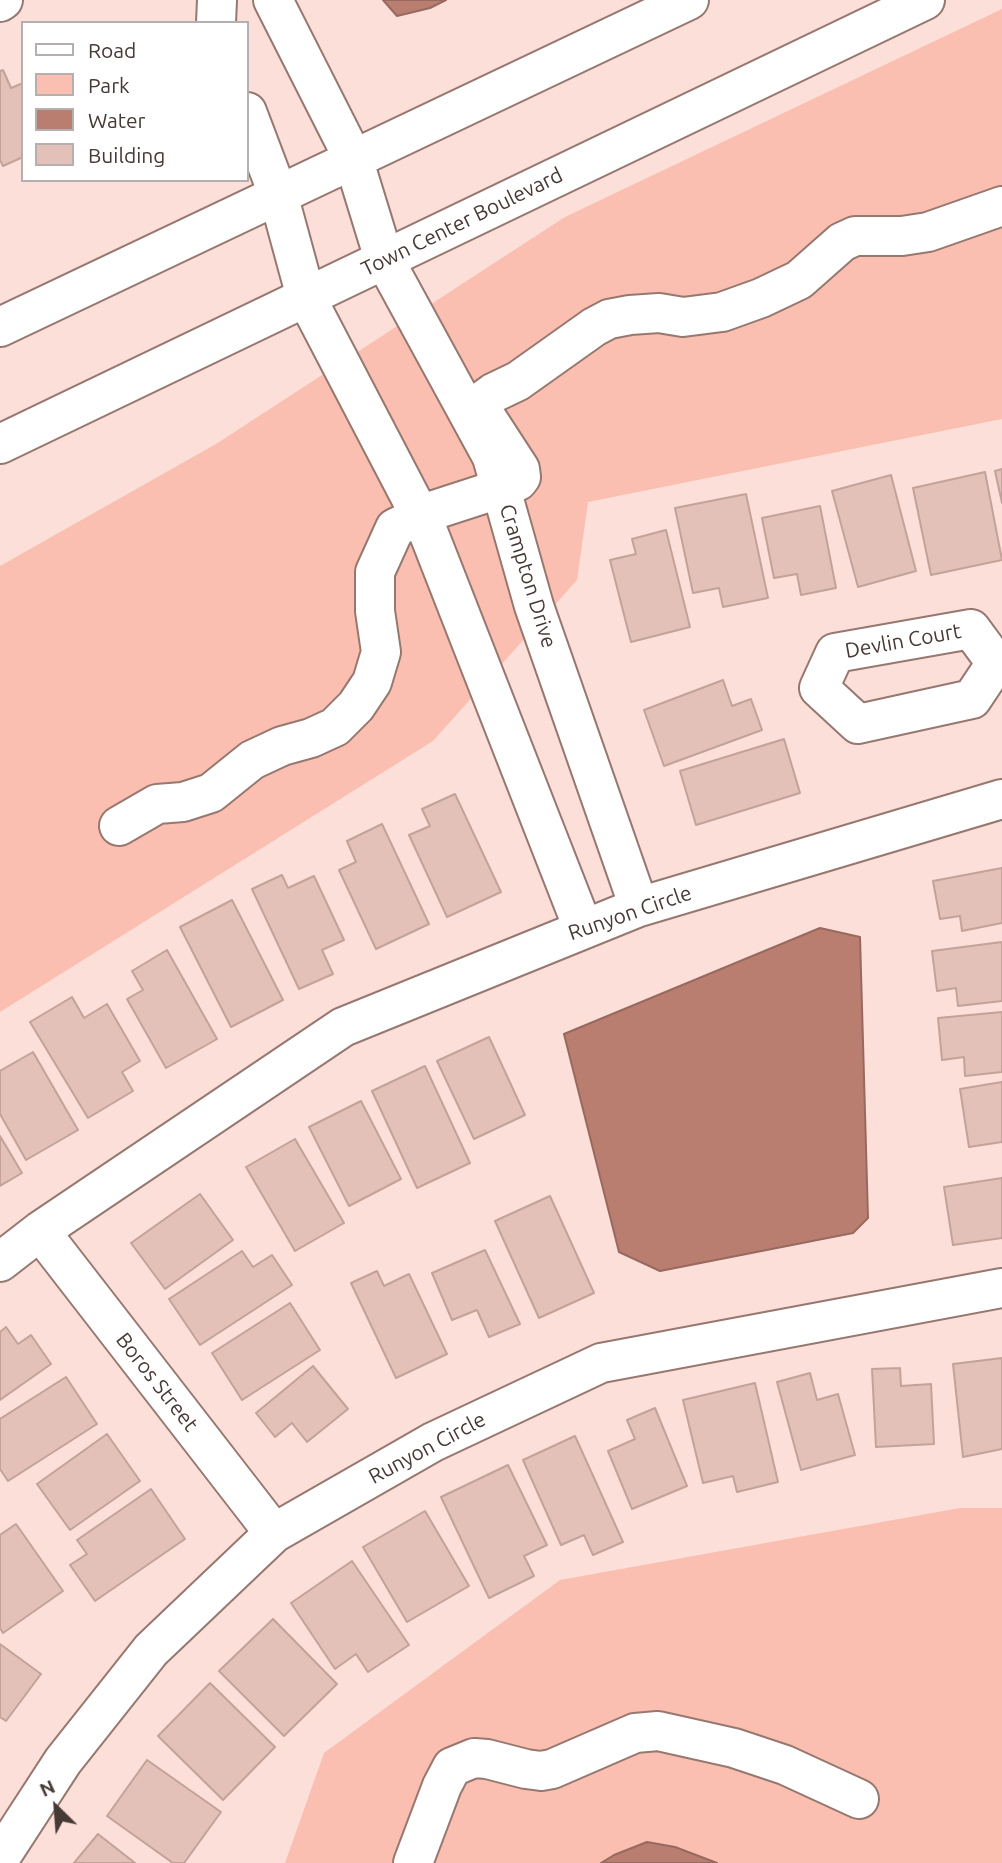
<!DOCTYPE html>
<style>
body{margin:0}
#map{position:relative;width:1002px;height:1863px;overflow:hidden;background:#fbdfd8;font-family:Ubuntu,sans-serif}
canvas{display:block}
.legend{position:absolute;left:21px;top:21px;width:228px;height:161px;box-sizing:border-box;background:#fff;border:2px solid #b5b0af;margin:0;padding:9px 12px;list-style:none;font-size:21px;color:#473936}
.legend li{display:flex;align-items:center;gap:14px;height:35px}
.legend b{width:35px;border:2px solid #b5b0af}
.north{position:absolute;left:21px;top:1772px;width:70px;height:70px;-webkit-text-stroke:5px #fff;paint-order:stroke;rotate:335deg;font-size:19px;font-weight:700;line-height:28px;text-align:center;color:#473936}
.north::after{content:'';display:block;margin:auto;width:24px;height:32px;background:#473936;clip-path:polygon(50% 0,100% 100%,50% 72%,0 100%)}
</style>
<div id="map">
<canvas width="1002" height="1863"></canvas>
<ul class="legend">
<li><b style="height:9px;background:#fff"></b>Road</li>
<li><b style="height:19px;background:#fabfb0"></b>Park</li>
<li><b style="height:19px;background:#ba7e70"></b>Water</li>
<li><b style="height:19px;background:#e4c1b8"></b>Building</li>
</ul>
<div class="north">N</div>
</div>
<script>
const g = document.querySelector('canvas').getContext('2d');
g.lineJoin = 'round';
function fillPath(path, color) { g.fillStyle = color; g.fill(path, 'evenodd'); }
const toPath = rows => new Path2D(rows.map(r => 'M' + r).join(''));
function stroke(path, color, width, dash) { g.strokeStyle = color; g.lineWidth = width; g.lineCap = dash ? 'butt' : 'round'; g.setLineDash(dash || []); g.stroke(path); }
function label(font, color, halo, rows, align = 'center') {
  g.font = font + ' Ubuntu,sans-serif'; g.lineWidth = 7; g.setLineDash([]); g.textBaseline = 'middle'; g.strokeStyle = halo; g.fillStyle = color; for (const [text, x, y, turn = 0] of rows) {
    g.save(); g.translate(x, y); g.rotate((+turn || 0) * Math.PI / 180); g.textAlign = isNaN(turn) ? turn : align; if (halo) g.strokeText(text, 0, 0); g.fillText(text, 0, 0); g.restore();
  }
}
fillPath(toPath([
 [1002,9,1002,419,588,502,577,580,433,741,0,1012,0,566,216,444,565,217],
 [960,1508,1002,1508,1002,1863,285,1863,324,1753,560,1580]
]), '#fabfb0');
const water = toPath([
 [383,0,446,0,430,8,397,16,383,0],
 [820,928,860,937,868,1218,853,1233,660,1271,619,1252,564,1034,820,928],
 [647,1842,675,1847,717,1863,601,1863,614,1855,647,1842]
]);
fillPath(water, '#ba7e70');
stroke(water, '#98695f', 2);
const building = toPath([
 [3,70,11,88,23,83,23,157,3,166,0,160,0,71,3,70],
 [1002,469,1002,503,995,471,1002,469],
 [985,472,1002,560,931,575,913,488,985,472],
 [891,475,916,571,858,587,832,491,891,475],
 [746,494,768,598,723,607,719,588,693,593,675,508,746,494],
 [820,506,836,588,801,595,797,574,774,578,762,518,820,506],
 [666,530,690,627,631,642,610,560,636,554,632,539,666,530],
 [723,680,732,706,751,699,762,730,664,766,644,710,723,680],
 [784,739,800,793,696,825,680,771,784,739],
 [455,794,501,892,447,917,409,835,430,826,422,809,455,794],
 [382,824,429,924,376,949,339,870,356,862,347,841,382,824],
 [1002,868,1002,923,962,931,960,916,940,919,933,881,1002,868],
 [282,875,288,888,314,876,344,940,322,950,333,974,299,989,252,889,282,875],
 [232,900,283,1000,231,1027,180,927,232,900],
 [1002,942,1002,1001,958,1006,956,988,937,991,932,951,1002,942],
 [167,950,217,1039,166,1068,127,999,143,990,132,971,167,950],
 [72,997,84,1018,107,1004,140,1061,122,1072,133,1091,88,1118,30,1022,72,997],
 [1002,1012,1002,1072,965,1076,964,1057,942,1060,938,1018,1002,1012],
 [489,1037,525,1115,474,1139,437,1061,489,1037],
 [33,1052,78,1130,26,1160,0,1114,0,1071,33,1052],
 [425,1066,470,1163,417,1188,372,1091,425,1066],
 [1002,1082,1002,1142,969,1147,960,1089,1002,1082],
 [361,1101,401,1179,349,1206,309,1127,361,1101],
 [0,1136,22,1173,0,1186,0,1136],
 [295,1139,344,1223,295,1251,246,1167,295,1139],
 [1002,1178,1002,1238,953,1245,944,1187,1002,1178],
 [200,1194,233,1240,165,1289,131,1243,200,1194],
 [550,1196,594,1293,539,1318,495,1221,550,1196],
 [485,1250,520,1324,489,1337,477,1310,452,1320,432,1273,485,1250],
 [242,1251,253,1267,272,1255,292,1285,200,1345,169,1299,242,1251],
 [377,1271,384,1286,409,1274,447,1354,396,1378,351,1283,377,1271],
 [290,1303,320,1350,242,1400,212,1353,290,1303],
 [6,1327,18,1344,31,1335,51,1364,0,1400,0,1332,6,1327],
 [1002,1358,1002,1449,963,1457,953,1364,1002,1358],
 [313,1366,348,1409,307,1442,292,1423,275,1437,256,1413,313,1366],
 [900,1368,901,1386,931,1384,934,1444,876,1447,872,1369,900,1368],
 [810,1373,817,1400,838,1394,855,1455,801,1470,777,1382,810,1373],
 [66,1377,97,1424,8,1481,0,1469,0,1419,66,1377],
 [755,1383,778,1482,737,1492,733,1476,703,1483,683,1400,755,1383],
 [655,1408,687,1486,632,1509,608,1451,635,1439,627,1420,655,1408],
 [107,1434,140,1481,70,1530,37,1484,107,1434],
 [575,1436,623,1542,593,1555,584,1535,561,1545,523,1460,575,1436],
 [508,1465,547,1545,524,1556,534,1576,489,1598,441,1497,508,1465],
 [151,1489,185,1539,95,1601,70,1565,87,1554,77,1540,151,1489],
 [425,1511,469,1586,407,1622,363,1547,425,1511],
 [16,1524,63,1591,3,1633,0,1628,0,1535,16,1524],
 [352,1561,409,1645,368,1672,356,1654,335,1669,291,1603,352,1561],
 [273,1619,337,1684,284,1736,219,1671,273,1619],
 [0,1644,41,1674,6,1721,0,1717,0,1644],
 [210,1683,275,1747,223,1800,158,1736,210,1683],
 [147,1760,221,1812,184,1863,173,1863,107,1816,147,1760],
 [98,1834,135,1863,74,1863,98,1834]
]);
fillPath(building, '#e4c1b8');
stroke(building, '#c3a299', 2);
const minor = toPath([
 [273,0,353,158,384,259,492,457,534,606,639,907],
 [0,2,3,0],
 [216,23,217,0],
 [247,112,278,194,306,297,427,529,583,928],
 [971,629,996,663,972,699,858,724,819,688,835,653,971,629],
 [119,826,157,804,183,802,211,793,252,760,282,746,311,738,335,727,356,706,372,682,381,652,375,611,375,572,395,528,428,512,508,486,518,481,521,477,520,469,481,409,482,401,493,393,518,381,594,327,609,319,630,315,659,313,683,317,722,312,761,298,799,280,842,242,855,236,902,236,928,232,1002,206],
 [40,1231,274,1533],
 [0,1262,40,1231,343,1027,639,907,1002,799],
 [0,1858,63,1761,151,1650,274,1533,433,1442,601,1363,1002,1288],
 [413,1863,442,1786,452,1767,474,1758,487,1759,526,1769,541,1771,552,1769,635,1733,658,1731,734,1748,785,1765,859,1799]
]);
const major = toPath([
 [0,327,689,0],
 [0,444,925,0]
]);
stroke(minor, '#977870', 42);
stroke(major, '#977870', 42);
stroke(minor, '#fff', 38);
stroke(major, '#fff', 38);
label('21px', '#473936', '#fff', [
 ["Town Center Boulevard",462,222,-26],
 ["Crampton Drive",528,576,73],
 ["Devlin Court",903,641,-10],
 ["Runyon Circle",630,913,-19],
 ["Boros Street",157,1382,52],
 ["Runyon Circle",427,1448,-28]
]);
</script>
